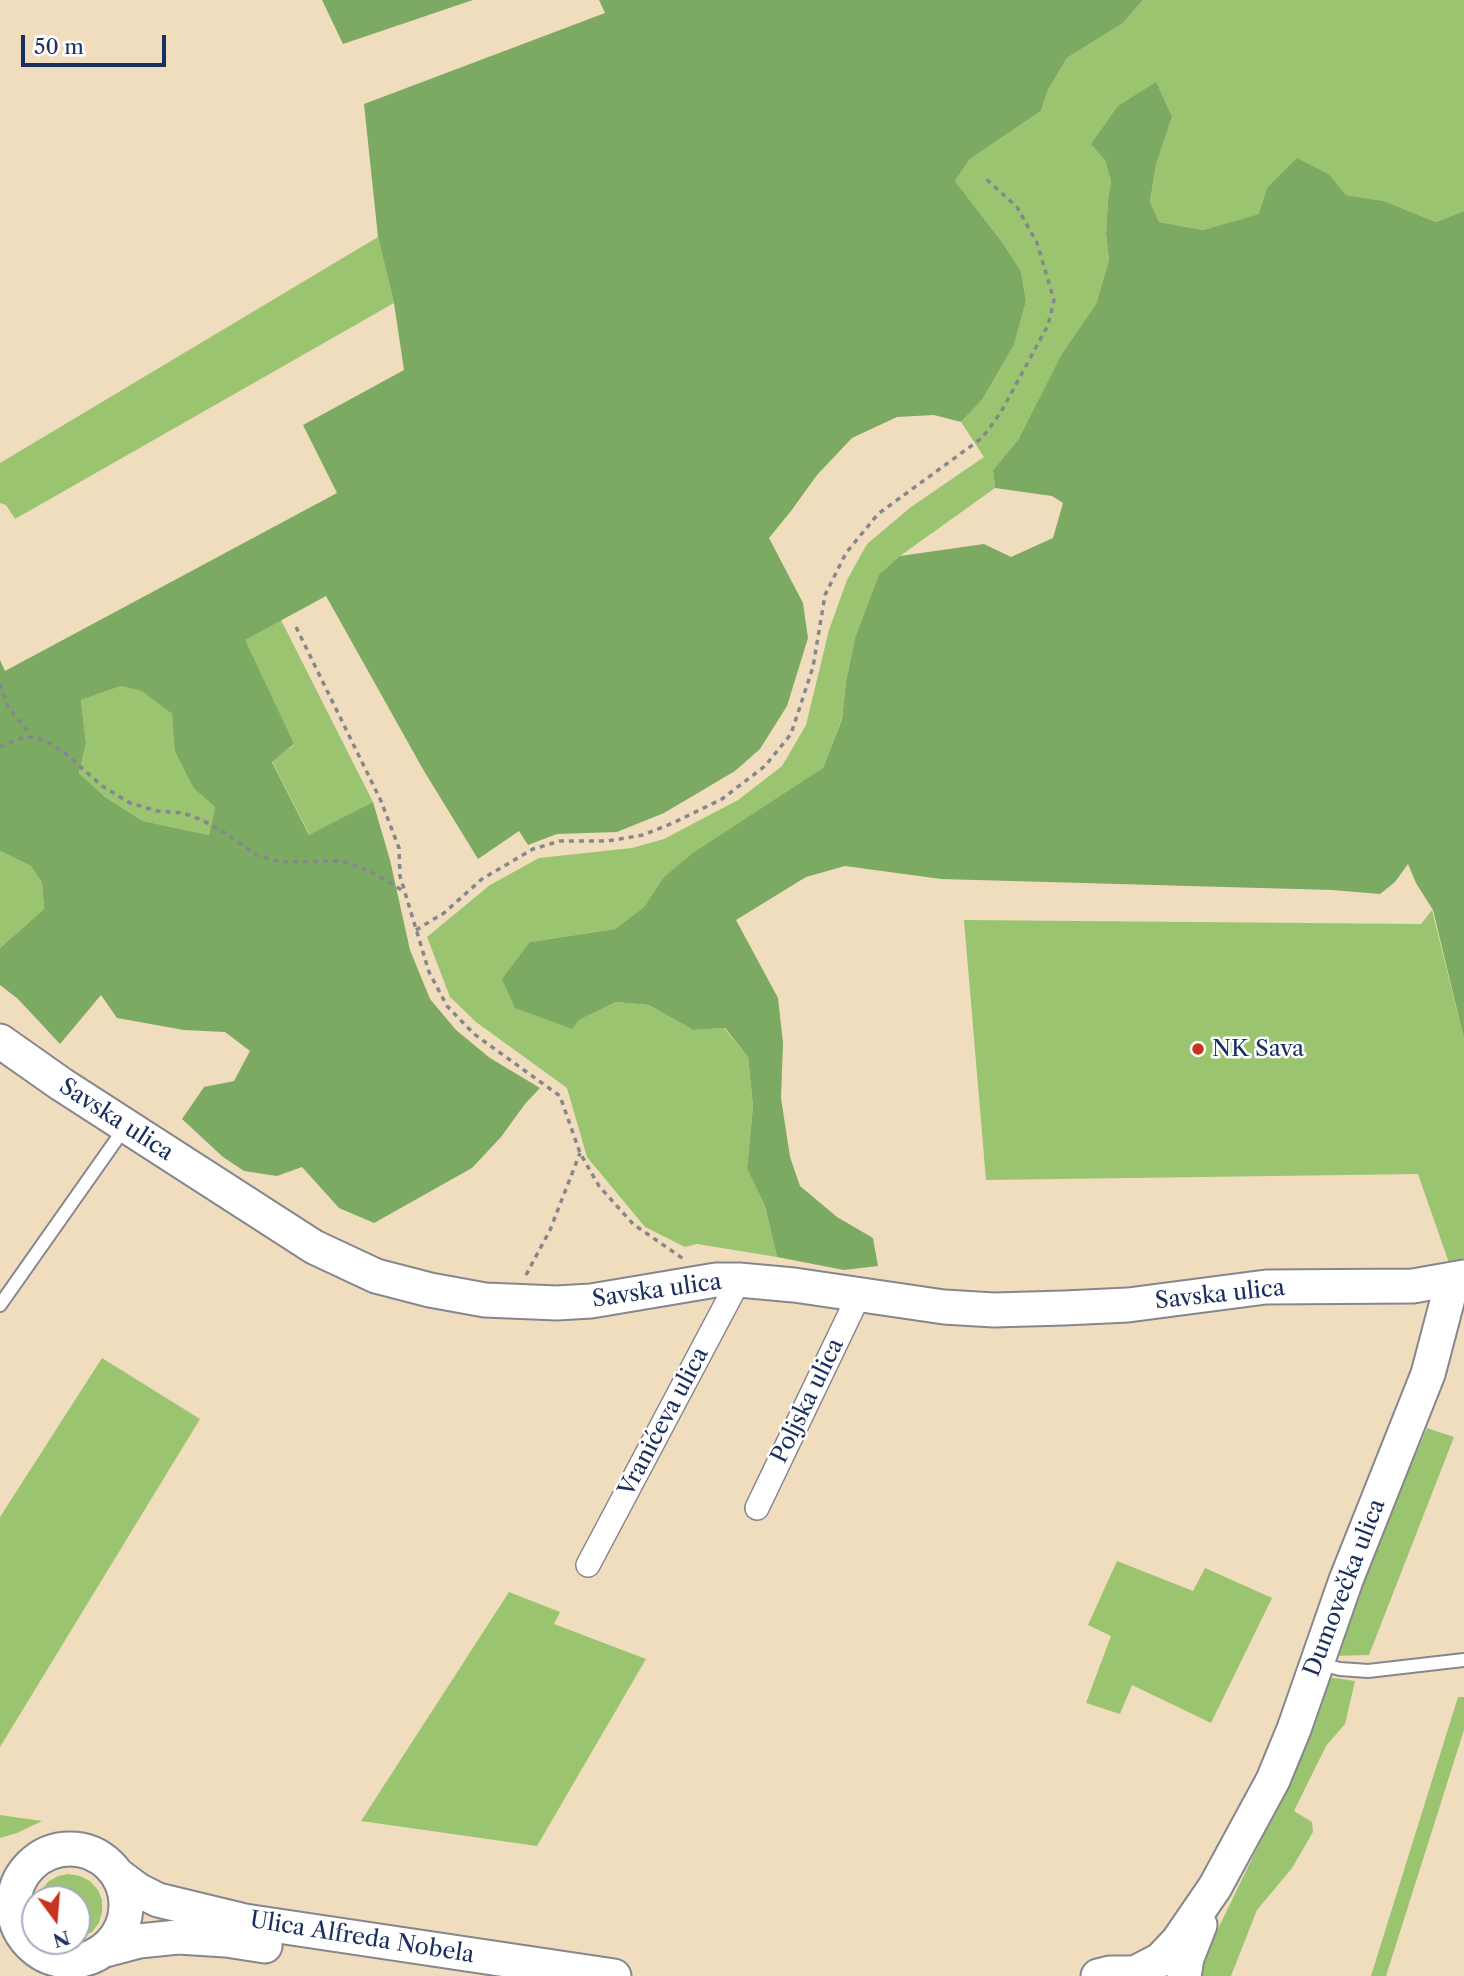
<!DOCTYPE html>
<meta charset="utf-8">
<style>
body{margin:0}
#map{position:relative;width:1464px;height:1976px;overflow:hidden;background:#f0ddbd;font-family:"Libre Caslon Text",serif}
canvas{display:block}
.north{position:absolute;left:21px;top:1885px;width:70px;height:70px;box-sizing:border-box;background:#fff;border:2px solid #a4acbf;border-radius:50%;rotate:164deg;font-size:19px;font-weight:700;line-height:28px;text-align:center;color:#1b2f5e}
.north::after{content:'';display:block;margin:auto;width:24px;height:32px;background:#c8321e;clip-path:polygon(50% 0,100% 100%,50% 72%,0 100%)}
.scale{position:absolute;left:21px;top:35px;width:145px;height:32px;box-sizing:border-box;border:4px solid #1b2f5e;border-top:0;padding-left:9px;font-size:21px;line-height:24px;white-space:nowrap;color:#1b2f5e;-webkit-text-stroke:5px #fff;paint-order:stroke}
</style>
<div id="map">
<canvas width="1464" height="1976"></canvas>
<div class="north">N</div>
<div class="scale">50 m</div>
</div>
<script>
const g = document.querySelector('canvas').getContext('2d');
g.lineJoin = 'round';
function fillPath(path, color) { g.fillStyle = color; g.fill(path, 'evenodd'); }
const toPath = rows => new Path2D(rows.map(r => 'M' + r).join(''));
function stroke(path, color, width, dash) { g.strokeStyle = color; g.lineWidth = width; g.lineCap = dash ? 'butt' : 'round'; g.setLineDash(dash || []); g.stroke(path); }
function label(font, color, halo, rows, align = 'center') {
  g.font = font + ' "Libre Caslon Text",serif'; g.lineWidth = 5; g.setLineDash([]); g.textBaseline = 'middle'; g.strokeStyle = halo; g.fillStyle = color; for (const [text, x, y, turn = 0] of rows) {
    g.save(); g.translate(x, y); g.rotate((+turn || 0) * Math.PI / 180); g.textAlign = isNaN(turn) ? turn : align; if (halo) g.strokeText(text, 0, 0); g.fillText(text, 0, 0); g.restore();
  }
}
fillPath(toPath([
 [1143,0,1464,0,1464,211,1436,222,1384,201,1346,195,1330,175,1267,188,1260,214,1203,230,1159,222,1150,203,1156,165,1172,117,1105,160,1111,182,1108,199,1106,234,1109,260,1096,304,1061,355,1018,440,993,470,995,488,900,556,879,574,855,638,846,682,842,718,823,768,663,878,644,907,615,929,530,942,579,1020,616,1002,649,1005,693,1030,724,1028,748,1057,753,1106,747,1169,765,1206,777,1257,697,1244,685,1247,645,1227,587,1157,567,1088,476,1022,450,997,427,937,490,885,539,858,632,848,664,839,738,800,782,766,806,725,829,630,847,580,867,544,911,507,984,457,961,422,982,400,1014,345,1026,301,1021,271,1002,242,955,181,970,159,1041,111,1048,90,1067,58,1123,23],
 [378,237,394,303,15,519,6,505,0,503,0,463],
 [281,620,373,802,310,836,272,761,294,745,244,640],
 [121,686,142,690,172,714,176,751,194,789,215,807,209,835,143,821,105,797,79,773,86,743,81,700],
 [0,788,0,851,31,866,42,883,44,909,0,948],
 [1432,910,1464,1039,1464,1258,1449,1263,1418,1174,986,1180,964,920,1421,924],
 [102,1358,200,1419,0,1747,0,1517],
 [1427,1428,1454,1437,1369,1655,1333,1656,1341,1626],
 [1117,1561,1193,1591,1205,1568,1272,1598,1211,1723,1132,1685,1120,1714,1086,1703,1111,1636,1088,1625],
 [509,1592,560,1612,554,1624,646,1659,537,1846,361,1821],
 [1328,1677,1355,1681,1345,1724,1326,1746,1294,1811,1312,1822,1313,1832,1292,1868,1257,1910,1231,1976,1200,1976,1215,1935,1279,1803],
 [1458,1697,1464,1697,1464,1730,1386,1976,1371,1976],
 [0,1815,42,1821,17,1833,0,1838],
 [68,1874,80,1876,90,1881,98,1890,102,1900,102,1912,99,1923,92,1932,77,1939,77,1899,38,1899,42,1889,49,1881,58,1876]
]), '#9bc470');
fillPath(toPath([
 [322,0,473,0,343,44],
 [599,0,1143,0,1123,23,1067,58,1048,90,1041,111,970,159,955,181,1002,242,1021,271,1026,301,1014,345,982,400,961,422,934,415,897,417,852,438,817,475,791,511,769,538,803,603,808,638,787,706,760,749,735,771,664,813,617,832,557,834,528,845,519,831,478,859,424,771,326,596,245,640,294,744,272,762,309,835,373,802,390,860,410,950,430,999,456,1030,490,1058,540,1088,525,1104,501,1137,472,1168,374,1223,339,1208,302,1167,277,1176,244,1171,223,1157,182,1119,204,1087,234,1081,250,1051,225,1032,184,1030,117,1018,101,995,60,1044,18,999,0,985,0,948,44,909,42,883,31,866,0,851,0,660,5,671,337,493,303,425,404,370,394,303,378,237,364,104,605,13],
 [121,686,142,691,172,714,175,751,194,789,215,807,209,835,143,821,105,797,79,773,86,743,81,700],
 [1156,82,1172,117,1156,165,1150,202,1159,222,1203,230,1259,214,1267,188,1297,158,1330,175,1346,195,1384,201,1436,222,1464,211,1464,1039,1433,910,1416,883,1408,864,1395,882,1380,894,1332,890,941,879,845,866,806,877,736,920,778,998,783,1043,781,1098,790,1157,800,1186,837,1217,873,1238,878,1266,844,1270,777,1257,765,1206,747,1169,753,1106,748,1057,725,1028,693,1030,649,1005,616,1002,579,1020,572,1029,515,1008,502,979,530,942,615,929,644,907,663,878,693,853,823,768,842,719,846,682,855,638,879,574,900,556,984,544,1011,557,1053,538,1063,503,1052,496,995,488,993,470,1018,440,1061,355,1096,304,1109,260,1106,234,1108,199,1111,182,1105,160,1091,144,1118,106]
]), '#7caa62');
const lane = toPath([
 [0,1305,126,1126],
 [1319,1664,1340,1669,1368,1671,1464,1660]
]);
const street = toPath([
 [757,1508,859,1295],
 [588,1565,739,1280]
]);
const secondary = toPath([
 [0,1041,61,1084,314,1247,376,1276,430,1290,485,1300,557,1303,591,1301,716,1280,739,1280,794,1285,944,1307,994,1310,1064,1308,1128,1305,1266,1287,1413,1286,1464,1277],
 '14 1905a56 56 0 1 1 112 0a56 56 0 1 1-112 0Z',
 [118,1875,138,1890,158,1900,245,1921,614,1976],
 [105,1950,139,1941,178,1937,226,1940,265,1946],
 [1135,1973,1160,1960,1178,1941,1215,1887,1273,1780,1294,1729,1346,1580,1428,1374,1453,1279],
 [1098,1976,1110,1973,1135,1973,1144,1976],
 [1184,1976,1187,1958,1200,1925]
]);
stroke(lane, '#86868e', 16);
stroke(street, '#86868e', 26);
stroke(secondary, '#86868e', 37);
stroke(toPath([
 [296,627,381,801,399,848,400,876,429,972,447,1006,474,1034,560,1096,580,1153,599,1186,633,1224,685,1260],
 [0,684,8,707,29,733],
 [0,747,18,739,33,737,46,741,66,754,102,786,130,803,157,811,183,813,202,820,225,833,257,855,280,862,342,861,370,871,405,892],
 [416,930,444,913,482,879,533,849,560,841,608,841,643,835,673,823,722,799,765,766,791,734,813,667,825,595,846,553,878,514,982,438,1001,412,1048,325,1054,300,1037,243,1017,207,985,178],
 [526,1275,550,1230,580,1153]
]), '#86868e', 3.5, [5, 5]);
stroke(lane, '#fff', 12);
stroke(street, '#fff', 23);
stroke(secondary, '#fff', 33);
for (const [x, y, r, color] of [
 [1198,1049,7,"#c8321e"]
]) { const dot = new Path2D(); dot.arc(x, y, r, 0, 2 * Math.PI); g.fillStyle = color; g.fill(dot); stroke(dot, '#fff', 2.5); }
label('23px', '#1b2f5e', '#fff', [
 ["NK Sava",1212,1049]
], 'left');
label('23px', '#1b2f5e', '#fff', [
 ["Savska ulica",116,1120,33],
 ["Savska ulica",657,1291,-8],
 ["Savska ulica",1220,1295,-6],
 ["Poljska ulica",808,1401,-64],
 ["Vranićeva ulica",664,1422,-62],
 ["Dumovečka ulica",1345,1588,-69],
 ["Ulica Alfreda Nobela",362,1938,9]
]);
</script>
